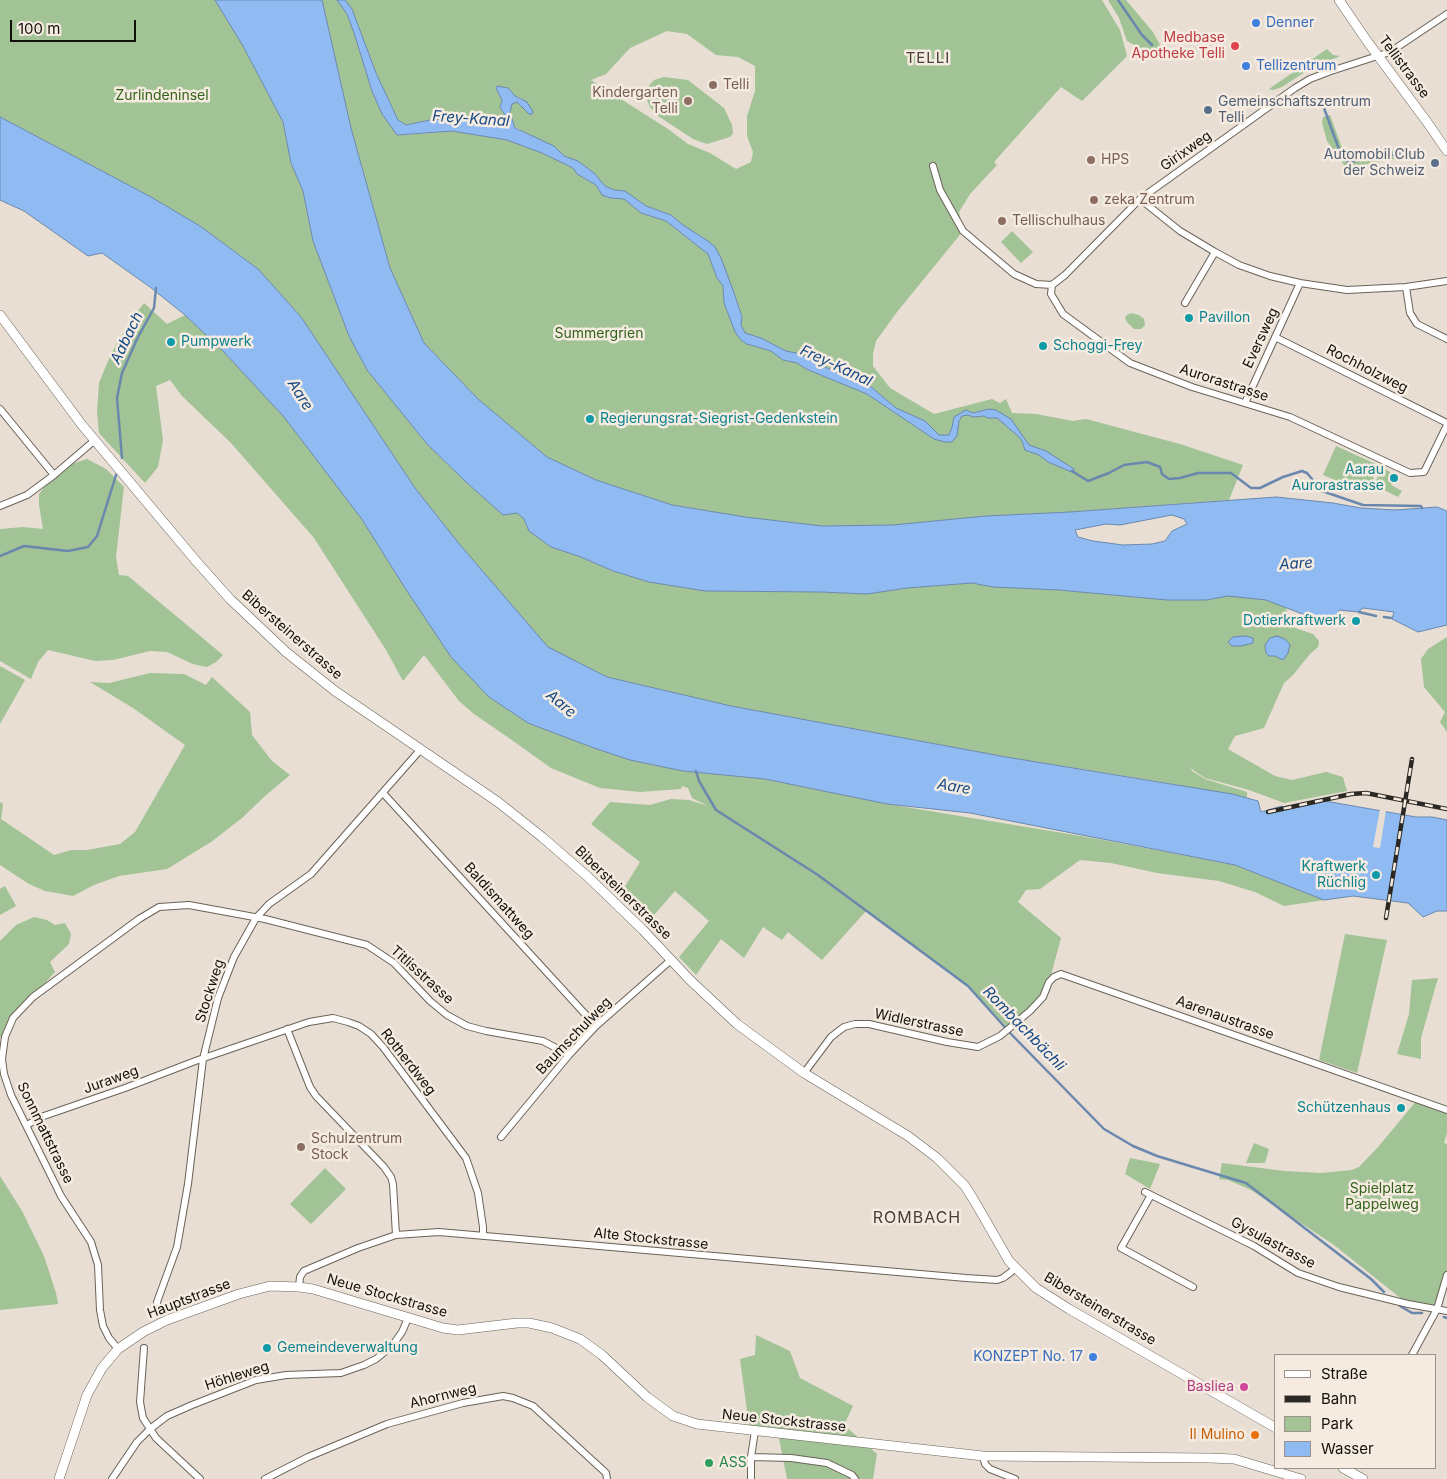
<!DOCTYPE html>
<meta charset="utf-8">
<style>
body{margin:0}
#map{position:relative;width:1447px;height:1479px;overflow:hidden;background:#e8ded3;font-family:Inter,sans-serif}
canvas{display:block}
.legend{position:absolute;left:1274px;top:1354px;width:162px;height:115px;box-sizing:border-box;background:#f5ebe0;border:1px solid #9b938b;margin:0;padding:6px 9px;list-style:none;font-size:15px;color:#13100c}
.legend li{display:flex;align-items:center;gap:10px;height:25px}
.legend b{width:25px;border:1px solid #9b938b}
.scale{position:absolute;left:10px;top:20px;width:126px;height:22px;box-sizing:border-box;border:2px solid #13100c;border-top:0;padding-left:6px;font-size:15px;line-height:18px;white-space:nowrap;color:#13100c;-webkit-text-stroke:4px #f5ebe0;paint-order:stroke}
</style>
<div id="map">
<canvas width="1447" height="1479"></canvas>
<ul class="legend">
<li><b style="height:6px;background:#fff"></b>Straße</li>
<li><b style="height:6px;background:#2b2722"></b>Bahn</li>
<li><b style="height:14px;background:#a1c395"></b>Park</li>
<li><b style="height:14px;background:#90bbf2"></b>Wasser</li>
</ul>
<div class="scale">100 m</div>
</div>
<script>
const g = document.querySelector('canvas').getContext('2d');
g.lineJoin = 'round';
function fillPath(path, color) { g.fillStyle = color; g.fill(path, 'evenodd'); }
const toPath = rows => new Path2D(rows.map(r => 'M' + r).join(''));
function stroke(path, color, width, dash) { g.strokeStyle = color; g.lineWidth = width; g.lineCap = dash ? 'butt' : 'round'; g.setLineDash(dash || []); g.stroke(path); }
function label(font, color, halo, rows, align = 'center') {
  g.font = font + ' Inter,sans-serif'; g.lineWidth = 5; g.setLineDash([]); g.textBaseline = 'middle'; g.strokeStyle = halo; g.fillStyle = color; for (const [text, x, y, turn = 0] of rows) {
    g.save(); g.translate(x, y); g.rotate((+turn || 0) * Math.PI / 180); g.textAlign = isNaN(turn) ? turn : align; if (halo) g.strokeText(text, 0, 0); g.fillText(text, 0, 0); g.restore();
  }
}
fillPath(toPath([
 [0,0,215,0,243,46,283,122,291,163,303,191,313,241,349,336,367,370,427,444,466,482,503,515,517,513,524,519,529,531,551,547,581,557,613,571,649,582,705,591,821,592,867,594,907,588,972,583,993,587,1059,590,1167,600,1206,600,1228,595,1266,600,1286,607,1288,617,1295,628,1313,634,1319,641,1318,647,1310,654,1293,675,1284,683,1264,728,1235,736,1228,749,1275,776,1292,780,1326,772,1343,777,1347,791,1284,803,1249,790,1205,778,1193,770,1191,767,1192,771,1205,779,1247,792,1247,798,1168,783,1006,757,731,706,607,677,548,648,460,545,415,488,301,317,258,269,200,226,151,197,0,117],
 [322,0,337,0,347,14,354,33,372,91,382,114,397,135,418,134,452,131,507,140,542,153,573,168,577,174,596,185,602,195,610,198,624,199,641,213,666,221,708,254,717,278,723,286,724,303,732,324,754,346,771,351,783,360,797,363,806,369,867,394,934,439,957,436,959,421,962,416,968,415,973,417,984,416,989,409,954,417,952,427,949,435,939,435,925,421,896,408,870,386,827,368,801,354,786,351,761,338,745,333,741,325,742,317,733,290,708,241,683,225,671,215,646,206,625,191,614,190,605,186,594,173,578,161,564,156,560,151,515,127,510,113,512,104,517,102,529,114,521,98,515,96,508,88,497,86,496,88,502,100,500,106,501,109,507,118,507,122,502,126,491,126,454,118,430,120,406,125,398,120,376,73,352,9,345,0,1102,0,1120,30,1127,56,1082,101,1061,87,994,162,997,165,970,194,959,212,963,231,897,312,876,341,873,354,873,366,890,388,934,414,992,399,1000,403,1006,399,1012,413,1036,414,1073,421,1086,419,1180,444,1243,465,1229,500,1070,512,986,516,893,525,822,526,745,517,672,505,596,480,547,457,478,399,424,343,390,268,351,128],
 [667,31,687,34,716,55,738,57,755,66,755,91,747,116,747,136,753,152,751,162,736,169,710,153,688,144,668,129,591,80,606,74,630,48],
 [1108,0,1126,0,1153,32,1160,45,1157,52,1143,53,1136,46,1127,41,1119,18],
 [1327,49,1333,55,1340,56,1308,70,1282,87,1273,90,1269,89],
 [664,77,688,80,724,108,732,125,733,133,730,137,707,144,693,139,658,116,650,107,647,100,648,87,654,80],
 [1330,115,1344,153,1347,157,1407,149,1414,150,1414,155,1352,167,1344,165,1327,141,1322,123,1323,117],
 [1012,231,1033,252,1021,263,1001,242],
 [144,303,167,324,185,315,223,351,284,417,361,518,405,588,489,697,528,723,594,748,630,760,683,771,765,779,887,804,1087,837,1235,865,1324,900,1284,906,1255,892,1219,881,1157,873,1111,863,1080,860,1040,889,1026,890,1018,902,1061,938,1049,982,1043,997,1014,1024,1006,1026,968,986,866,911,822,960,788,932,782,940,763,927,744,958,721,939,696,975,679,957,709,921,675,891,647,923,621,893,640,862,591,824,610,802,650,805,671,799,689,800,708,806,692,798,688,788,682,786,681,789,640,792,600,788,551,768,509,738,474,714,459,701,424,655,403,681,386,650,314,538,231,443,182,396,170,380,156,386,163,440,158,467,145,483,99,433,97,412,99,383,111,354,127,326],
 [1131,313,1139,315,1144,319,1145,325,1141,329,1134,329,1127,322,1125,318,1127,315],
 [1336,446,1378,465,1370,488,1365,493,1323,475],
 [87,459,106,469,124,487,116,557,119,575,128,576,223,655,216,662,207,667,193,664,167,652,150,651,113,660,95,661,48,650,38,662,31,679,0,661,0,529,23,527,43,529,39,505,39,494,54,475,66,466],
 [1382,467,1390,472,1388,481,1392,483,1391,485,1402,491,1398,497,1374,485],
 [1447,637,1447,732,1440,722,1445,712,1424,687,1421,659,1428,649],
 [0,666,25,680,0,724],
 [150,673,184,674,206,685,212,677,250,712,252,735,272,761,290,775,265,796,242,818,211,842,167,869,119,876,94,885,73,896,45,891,29,884,0,865,0,802,3,804,1,819,54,855,71,850,87,850,120,844,135,832,185,745,133,708,90,682,109,683],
 [5,886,16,906,0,915,0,889],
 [34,917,47,920,55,925,65,923,71,934,69,944,50,962,55,972,13,1018,5,1037,0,1037,0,941,16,925],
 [1345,934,1387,940,1357,1073,1319,1060],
 [1438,978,1421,1038,1421,1059,1397,1054,1409,1014,1412,980],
 [1417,1100,1447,1110,1447,1133,1444,1143,1447,1144,1447,1275,1437,1309,1408,1304,1334,1245,1251,1190,1228,1180,1219,1179,1222,1163,1284,1171,1321,1173,1352,1170,1359,1167,1379,1146],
 [1254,1143,1269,1149,1265,1163,1246,1163],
 [1130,1158,1160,1164,1150,1189,1125,1174],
 [325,1168,346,1189,311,1224,290,1204],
 [0,1176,22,1211,44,1256,56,1293,58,1304,0,1310],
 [756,1335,790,1351,800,1378,853,1406,844,1425,877,1454,873,1479,787,1479,777,1428,749,1426,740,1359,755,1355]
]), '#a1c395');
const water = toPath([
 [215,0,322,0,351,128,390,268,424,343,478,399,547,457,596,480,672,505,745,517,822,526,893,525,986,516,1070,512,1276,497,1333,503,1361,508,1395,510,1437,507,1447,511,1447,625,1418,632,1392,619,1394,612,1363,608,1358,612,1339,610,1336,623,1318,620,1266,600,1228,596,1206,600,1167,600,1059,590,993,587,972,583,907,588,867,594,821,592,705,591,649,582,613,571,581,557,551,547,529,531,524,519,517,513,503,515,466,482,427,444,367,370,349,336,313,241,303,191,291,163,283,122,243,46,215,0],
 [1172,515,1184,519,1187,524,1172,531,1165,541,1152,544,1123,545,1093,541,1078,537,1075,530,1106,524,1120,525,1172,515],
 [337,0,345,0,352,9,376,73,398,120,406,125,430,120,454,118,491,126,502,126,507,122,507,118,501,109,500,107,502,100,496,88,497,86,508,88,515,96,527,102,533,112,532,114,529,114,517,102,512,104,510,113,515,128,554,146,564,156,578,161,594,173,605,186,614,190,625,191,646,206,671,215,683,225,708,241,715,247,721,258,733,290,742,317,741,325,745,333,761,338,786,351,801,354,827,368,870,386,896,408,925,421,939,435,949,435,952,427,954,417,966,410,973,413,989,409,996,410,1011,419,1029,445,1046,451,1074,469,1074,473,1048,462,1039,455,1025,450,1022,441,1019,437,997,418,988,418,984,416,973,417,968,415,962,416,959,421,957,436,952,442,945,442,934,439,867,394,806,369,797,363,783,360,771,351,747,344,741,340,735,332,724,303,723,286,717,278,708,254,666,221,641,213,624,199,610,198,602,195,596,185,577,174,573,168,542,153,507,140,452,131,397,135,382,114,372,91,354,33,347,14,337,0],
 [0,117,151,197,200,226,258,269,301,317,415,488,460,545,548,647,607,677,731,706,1006,757,1232,794,1258,801,1261,812,1282,806,1283,810,1325,801,1416,817,1432,817,1447,820,1447,911,1437,911,1423,917,1408,903,1353,896,1324,900,1235,865,970,813,887,804,765,779,683,771,630,760,594,748,528,723,489,697,451,657,405,588,361,518,284,417,223,351,185,315,150,287,102,253,88,256,24,211,0,200,0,117],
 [1246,636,1253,638,1253,643,1241,646,1232,646,1228,642,1233,637,1246,636],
 [1277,636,1285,639,1290,645,1288,653,1283,660,1275,656,1269,656,1266,653,1265,645,1270,638,1277,636]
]);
fillPath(water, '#90bbf2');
stroke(water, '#6a88ad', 1);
fillPath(toPath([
 [1380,809,1386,810,1380,848,1373,847]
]), '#e8ded3');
stroke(toPath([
 [1118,0,1142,35,1152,45],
 [1320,97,1340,152,1346,161,1351,162,1365,158,1416,152],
 [122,458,117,398,122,373,137,339,154,308,156,288],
 [1072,471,1088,481,1109,473,1124,465,1147,462,1160,467,1162,474,1169,479,1180,478,1198,473,1231,473,1251,488,1260,488,1283,477,1302,471,1307,473,1322,491,1363,505,1421,506,1422,508],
 [0,556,24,546,68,551,88,547,97,536,116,475],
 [1359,612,1376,616],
 [1384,617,1391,618],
 [696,771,699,781,716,810,818,875,968,986,1011,1034,1104,1129,1133,1146,1157,1156,1246,1183,1371,1279,1384,1292],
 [1400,1306,1412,1313,1422,1313],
 [1444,1317,1447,1318]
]), '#6a88ad', 2.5);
const street = toPath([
 [933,166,940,190,963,231,1014,274,1036,284,1052,285,1065,275,1140,199,1295,88,1310,79,1331,71,1390,52,1447,14],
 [1140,199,1180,231,1215,252,1239,265,1270,276,1300,283,1347,290,1406,287,1447,281],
 [1052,285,1051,294,1063,314,1130,363,1192,387,1290,417,1410,473,1424,472,1447,425],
 [1406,287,1410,313,1417,324,1447,339],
 [1185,303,1215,252],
 [1275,337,1447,423],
 [1245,403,1300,283],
 [0,409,54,475],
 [0,506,27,495,54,475,95,440],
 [383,793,596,1026],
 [287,1029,310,1087,316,1096,384,1167,391,1177,393,1184,396,1235],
 [804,1073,831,1037,844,1027,855,1024,869,1024,947,1042,978,1047,1000,1036,1030,1011,1043,997,1049,982,1054,977,1061,974,1447,1110],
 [27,1125,41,1117,125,1088,198,1060,309,1022,333,1018,348,1022,359,1026,371,1034,383,1047,466,1158,478,1193,483,1227,483,1236],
 [501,1137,569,1055,596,1026,671,960],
 [1145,1192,1254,1246,1298,1273,1339,1287,1408,1304,1447,1311],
 [1151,1195,1121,1248,1193,1287],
 [299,1287,300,1277,304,1271,358,1248,396,1235,439,1232,966,1278,997,1280,1003,1278,1015,1269],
 [157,1309,157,1302,177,1247,188,1184,203,1059,218,998,234,957,256,918,269,904,311,874,421,749],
 [144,1348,140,1402,143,1418,156,1438,200,1479],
 [118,1349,109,1338,103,1326,100,1310,98,1265,91,1242,61,1196,11,1095,4,1074,2,1059,5,1037,13,1018,33,997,139,919,159,907,189,905,265,919,367,945,394,963,430,1001,447,1015,467,1026,486,1031,543,1041,569,1055],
 [1412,1355,1437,1309,1447,1275],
 [983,1456,985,1464,990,1469,1015,1479],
 [751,1457,791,1458,827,1463,852,1475,855,1479],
 [112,1479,137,1442,150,1429,167,1416,192,1405,256,1380,286,1375,341,1373,364,1365,376,1359,392,1346,402,1332,408,1318],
 [265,1479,308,1457,387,1424,463,1403,503,1396,513,1398,533,1406,606,1473,607,1479],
 [751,1479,751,1457,755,1431]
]);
const secondary = toPath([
 [1339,0,1367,41,1427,122,1447,151],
 [0,315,82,425,196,561,230,599,286,652,335,691,498,802,542,837,587,876,643,930,690,980,737,1024,804,1073,908,1136,937,1158,965,1186,975,1202,1009,1261,1036,1288,1069,1309,1276,1428],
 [1343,1468,1363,1479],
 [59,1479,87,1395,102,1368,118,1349,143,1332,167,1320,239,1294,270,1286,299,1287,313,1289,443,1328,458,1330,517,1323,529,1323,552,1328,580,1339,602,1355,647,1397,673,1416,697,1424,983,1456,1210,1458,1234,1459,1301,1479]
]);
stroke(street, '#6a6258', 8);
stroke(secondary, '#6a6258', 10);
stroke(street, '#fff', 6);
stroke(secondary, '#fff', 9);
const rail = toPath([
 [1268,812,1351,794,1366,793,1447,809],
 [1386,918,1412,759]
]);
stroke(rail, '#2b2722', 4.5);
stroke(rail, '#f5ebe0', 2.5, [8]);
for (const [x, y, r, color] of [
 [1256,23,5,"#3f7fe0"],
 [1235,46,5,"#e0444e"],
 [1246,66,5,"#3f7fe0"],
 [713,85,5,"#8d6e63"],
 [688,101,5,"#8d6e63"],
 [1208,110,5,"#5c6f8a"],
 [1091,160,5,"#8d6e63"],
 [1435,163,5,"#5c6f8a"],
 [1094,200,5,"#8d6e63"],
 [1002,221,5,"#8d6e63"],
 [1189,318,5,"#0f9aa8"],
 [171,342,5,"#0f9aa8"],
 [1043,346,5,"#0f9aa8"],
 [590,419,5,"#0f9aa8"],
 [1394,478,5,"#0f9aa8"],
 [1356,621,5,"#0f9aa8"],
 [1376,875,5,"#0f9aa8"],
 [1401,1108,5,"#0f9aa8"],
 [301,1147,5,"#8d6e63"],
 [267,1348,5,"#0f9aa8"],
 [1093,1357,5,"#3f7fe0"],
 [1244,1387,5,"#d1479c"],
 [1255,1435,5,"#e8710a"],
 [709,1463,5,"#2e9e5b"]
]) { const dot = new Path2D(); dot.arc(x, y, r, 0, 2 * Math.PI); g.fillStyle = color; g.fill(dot); stroke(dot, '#f5ebe0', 2); }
label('14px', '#366cbe', '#f5ebe0', [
 ["Denner",1266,23],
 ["Tellizentrum",1256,66],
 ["KONZEPT No. 17",1083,1357,"right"]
], 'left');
label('14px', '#be3a42', '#f5ebe0', [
 ["Medbase",1225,38],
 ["Apotheke Telli",1225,54]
], 'right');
label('14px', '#13100c', '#f5ebe0', [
 ["Tellistrasse",1404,67,53],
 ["Girixweg",1186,151,-35],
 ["Eversweg",1261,338,-65],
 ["Rochholzweg",1367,369,27],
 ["Aurorastrasse",1224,383,18],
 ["Bibersteinerstrasse",292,635,41],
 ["Bibersteinerstrasse",623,893,44],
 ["Baldismattweg",499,901,48],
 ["Titlisstrasse",422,975,42],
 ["Stockweg",210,991,-72],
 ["Aarenaustrasse",1225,1018,20],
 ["Widlerstrasse",919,1023,12],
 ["Baumschulweg",574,1036,-46],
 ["Rotherdweg",408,1062,52],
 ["Juraweg",111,1080,-20],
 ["Sonnmattstrasse",45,1133,64],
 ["Alte Stockstrasse",651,1239,6],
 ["Gysulastrasse",1273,1243,28],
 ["Neue Stockstrasse",387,1296,16],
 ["Hauptstrasse",189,1299,-21],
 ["Bibersteinerstrasse",1100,1309,31],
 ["Höhleweg",237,1376,-18],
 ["Ahornweg",443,1396,-14],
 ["Neue Stockstrasse",784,1421,6]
]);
label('14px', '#785e54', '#f5ebe0', [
 ["Telli",723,85],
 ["Kindergarten",678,93,"right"],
 ["Telli",678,109,"right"],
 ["HPS",1101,160],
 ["zeka Zentrum",1104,200],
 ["Tellischulhaus",1012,221],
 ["Schulzentrum",311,1139],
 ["Stock",311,1155]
], 'left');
label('14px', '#32631a', '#f5ebe0', [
 ["Zurlindeninsel",162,96],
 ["Summergrien",599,334],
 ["Spielplatz",1382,1189],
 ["Pappelweg",1382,1205]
]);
label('14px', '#4e5e75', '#f5ebe0', [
 ["Gemeinschaftszentrum",1218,102],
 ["Telli",1218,118],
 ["Automobil Club",1425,155,"right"],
 ["der Schweiz",1425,171,"right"]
], 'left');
label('14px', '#0d838f', '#f5ebe0', [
 ["Pavillon",1199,318],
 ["Pumpwerk",181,342],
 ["Schoggi-Frey",1053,346],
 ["Regierungsrat-Siegrist-Gedenkstein",600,419],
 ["Aarau",1384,470,"right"],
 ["Aurorastrasse",1384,486,"right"],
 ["Dotierkraftwerk",1346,621,"right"],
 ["Kraftwerk",1366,867,"right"],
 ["Rüchlig",1366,883,"right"],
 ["Schützenhaus",1391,1108,"right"],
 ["Gemeindeverwaltung",277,1348]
], 'left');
label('14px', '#b23c85', '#f5ebe0', [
 ["Basliea",1234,1387]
], 'right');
label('14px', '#c56008', '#f5ebe0', [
 ["Il Mulino",1245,1435]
], 'right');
label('14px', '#27864d', '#f5ebe0', [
 ["ASS",719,1463]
], 'left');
g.letterSpacing = '1px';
label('15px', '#494138', '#f5ebe0', [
 ["TELLI",928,58]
]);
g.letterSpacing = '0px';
label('italic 15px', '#154986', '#f5ebe0', [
 ["Frey-Kanal",471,119,4],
 ["Aabach",127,338,-64],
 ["Frey-Kanal",836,366,25],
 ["Aare",300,395,58],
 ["Aare",1296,564,-3],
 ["Aare",561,704,40],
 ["Aare",954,787,10],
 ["Rombachbächli",1024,1029,46]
]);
g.letterSpacing = '1px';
label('16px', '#494138', '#f5ebe0', [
 ["ROMBACH",917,1218]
]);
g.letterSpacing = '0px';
</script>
